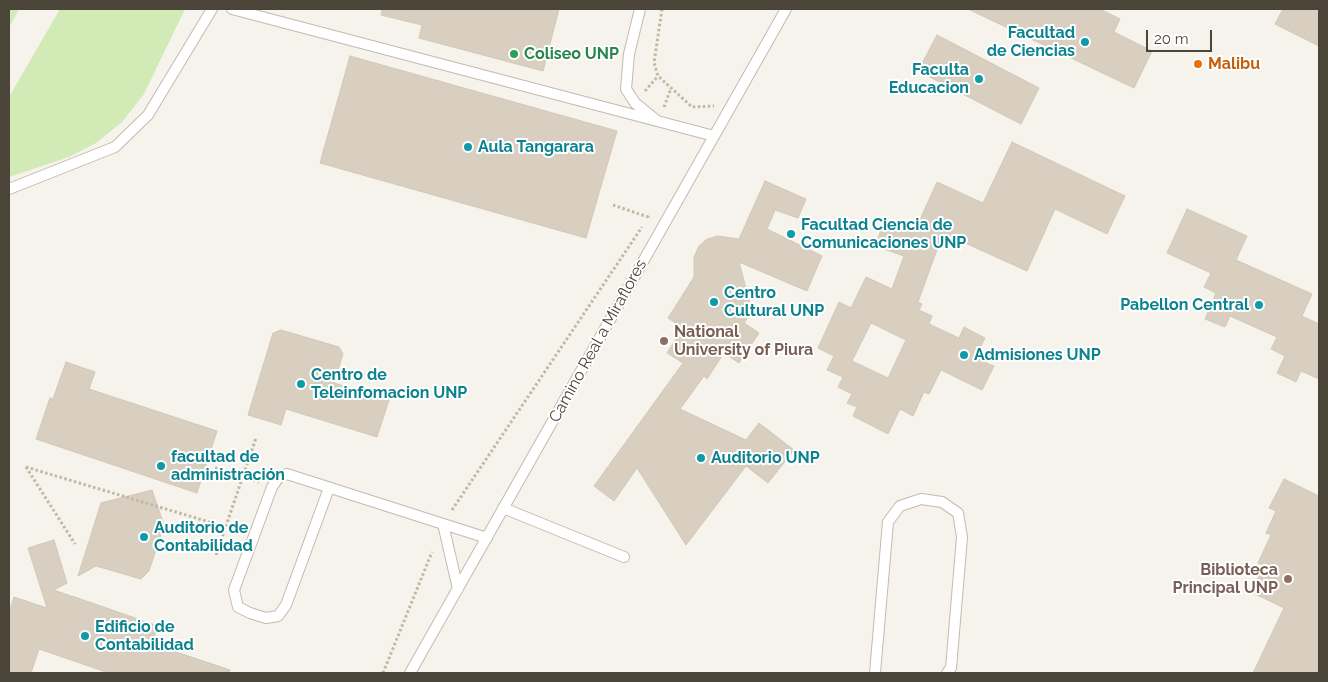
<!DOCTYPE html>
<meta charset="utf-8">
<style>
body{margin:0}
#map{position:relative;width:1328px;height:682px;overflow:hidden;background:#f6f3ec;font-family:Raleway,sans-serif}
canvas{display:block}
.frame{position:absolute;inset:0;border:10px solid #4b4439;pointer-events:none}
.scale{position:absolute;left:1146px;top:30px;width:66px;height:22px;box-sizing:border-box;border:2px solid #4b4439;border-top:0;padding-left:6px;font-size:15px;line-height:18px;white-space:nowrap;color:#4b4439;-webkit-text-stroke:4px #fff;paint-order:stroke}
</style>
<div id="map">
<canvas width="1328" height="682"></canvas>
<div class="frame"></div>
<div class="scale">20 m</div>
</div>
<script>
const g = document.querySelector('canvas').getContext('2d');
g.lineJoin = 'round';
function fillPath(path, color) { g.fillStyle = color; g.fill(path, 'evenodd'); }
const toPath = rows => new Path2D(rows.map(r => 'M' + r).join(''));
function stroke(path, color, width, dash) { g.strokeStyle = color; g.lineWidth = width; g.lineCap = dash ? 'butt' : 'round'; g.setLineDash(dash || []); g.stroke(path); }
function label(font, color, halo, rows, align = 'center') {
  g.font = font + ' Raleway,sans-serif'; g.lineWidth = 4; g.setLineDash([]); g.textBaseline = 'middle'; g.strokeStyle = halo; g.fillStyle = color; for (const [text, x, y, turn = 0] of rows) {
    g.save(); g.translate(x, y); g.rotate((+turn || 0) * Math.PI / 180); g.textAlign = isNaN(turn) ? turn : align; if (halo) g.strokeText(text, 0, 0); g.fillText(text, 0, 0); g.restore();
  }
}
fillPath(toPath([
 [9,9,19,9,9,28],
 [60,9,185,9,144,94,122,122,96,143,69,157,9,177,9,97]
]), '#d2eab5');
const building = toPath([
 [382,9,559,9,543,71,419,38,422,25,381,15,382,9],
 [968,9,1100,9,1120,19,1114,32,1152,51,1134,88,968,9],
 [1283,9,1319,9,1319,46,1275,24,1283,9],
 [937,35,1039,88,1021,124,918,71,937,35],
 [350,56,617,131,586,238,320,163,350,56],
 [1012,142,1125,196,1107,234,1055,209,1027,271,943,233,918,302,922,304,919,310,932,316,929,324,959,338,964,327,985,338,979,350,990,355,986,363,994,366,982,390,941,370,929,394,924,392,913,416,900,409,888,434,853,416,857,407,847,403,852,394,838,387,843,377,827,370,834,356,818,348,839,302,851,308,866,277,892,289,904,256,875,246,884,222,914,233,937,182,983,203,1012,142],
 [871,323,906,340,888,378,852,361,871,323],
 [765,181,806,199,798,218,775,210,767,229,822,256,807,291,739,262,752,311,744,323,759,333,739,363,724,353,707,379,704,376,680,409,746,440,759,423,794,450,768,483,746,466,686,545,637,468,614,501,594,486,683,363,667,353,683,328,668,318,694,277,694,257,699,246,707,239,718,236,739,239,765,181],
 [1187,209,1247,236,1236,260,1312,294,1302,316,1319,324,1319,379,1301,371,1296,382,1277,373,1285,356,1271,349,1277,337,1230,316,1225,327,1205,319,1216,293,1204,287,1211,273,1167,253,1187,209],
 [281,330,339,347,343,354,334,383,389,400,377,437,286,409,281,425,248,415,273,333,281,330],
 [66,362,95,372,89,389,217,431,197,493,36,439,50,398,53,399,66,362],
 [1284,479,1319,496,1319,673,1253,673,1284,608,1251,592,1264,566,1258,563,1271,535,1266,533,1276,511,1269,508,1284,479],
 [152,490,164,525,149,571,141,579,96,566,78,576,101,503,152,490],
 [54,540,67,583,54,590,71,596,71,598,72,596,158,626,152,644,230,670,229,673,109,673,39,649,31,673,9,673,9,613,14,597,47,608,28,548,54,540]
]);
fillPath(building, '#d8cfc1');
stroke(building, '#d3c7b4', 1);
const service = toPath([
 [232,9,714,136],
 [640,9,629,54,626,89,635,103,656,120],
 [9,189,115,147,148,115,212,9],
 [329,488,286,605,278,616,266,618,250,613,238,607,234,590,272,487,279,477,287,474,487,538],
 [503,508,624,557],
 [443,524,458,589],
 [410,673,786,9],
 [875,673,888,522,900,506,921,499,942,502,958,513,962,537,951,668,947,673]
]);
stroke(service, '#c2bbae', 12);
stroke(toPath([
 [662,9,654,63,658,76,692,107,714,106],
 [645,91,658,76],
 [664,107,671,88],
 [613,205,648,217,647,219],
 [26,467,226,527],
 [26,467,75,544],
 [215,468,259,482],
 [452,510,642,227],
 [216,555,256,438],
 [383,673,432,552]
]), '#c4b79f', 3, [2.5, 2.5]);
stroke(service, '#fff', 10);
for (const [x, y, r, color] of [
 [1085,42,5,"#0f9aa8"],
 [514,54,5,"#2e9e5b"],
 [1198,64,5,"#e8710a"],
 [979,79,5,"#0f9aa8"],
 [468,147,5,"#0f9aa8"],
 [791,234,5,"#0f9aa8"],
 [714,302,5,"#0f9aa8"],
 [1259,305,5,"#0f9aa8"],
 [664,341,5,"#8d6e63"],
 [964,355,5,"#0f9aa8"],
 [301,384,5,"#0f9aa8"],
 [701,458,5,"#0f9aa8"],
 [161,466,5,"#0f9aa8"],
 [144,537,5,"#0f9aa8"],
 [1288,579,5,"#8d6e63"],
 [85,636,5,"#0f9aa8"]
]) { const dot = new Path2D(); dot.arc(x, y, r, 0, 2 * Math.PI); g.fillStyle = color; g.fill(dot); stroke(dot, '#fff', 2); }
label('bold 16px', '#0d838f', '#fff', [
 ["Facultad",1075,33,"right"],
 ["de Ciencias",1075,51,"right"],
 ["Faculta",969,70,"right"],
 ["Educacion",969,88,"right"],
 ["Aula Tangarara",478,147],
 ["Facultad Ciencia de",801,225],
 ["Comunicaciones UNP",801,243],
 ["Centro",724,293],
 ["Cultural UNP",724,311],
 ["Pabellon Central",1249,305,"right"],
 ["Admisiones UNP",974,355],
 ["Centro de",311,375],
 ["Teleinfomacion UNP",311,393],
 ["facultad de",171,457],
 ["administración",171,475],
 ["Auditorio UNP",711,458],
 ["Auditorio de",154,528],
 ["Contabilidad",154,546],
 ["Edificio de",95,627],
 ["Contabilidad",95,645]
], 'left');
label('bold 16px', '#27864d', '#fff', [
 ["Coliseo UNP",524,54]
], 'left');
label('bold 16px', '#c56008', '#fff', [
 ["Malibu",1208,64]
], 'left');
label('bold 16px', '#785e54', '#fff', [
 ["National",674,332],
 ["University of Piura",674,350],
 ["Biblioteca",1278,570,"right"],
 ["Principal UNP",1278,588,"right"]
], 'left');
label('16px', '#4b4439', '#fff', [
 ["Camino Real a Miraflores",598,341,-61]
]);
</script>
